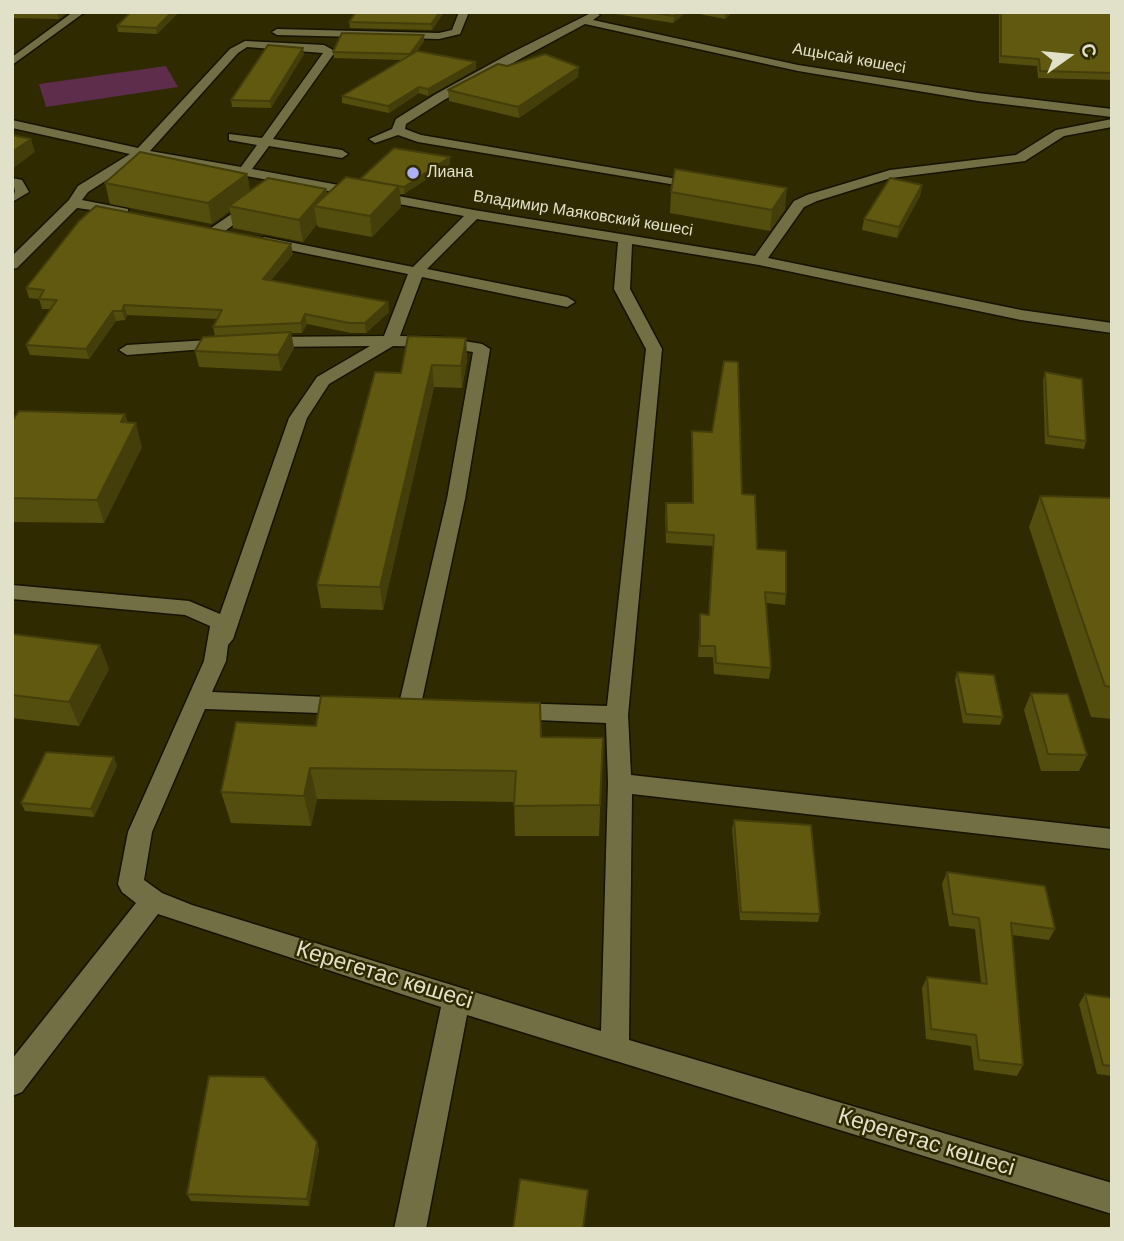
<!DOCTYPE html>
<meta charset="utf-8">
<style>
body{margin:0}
#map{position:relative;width:1124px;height:1241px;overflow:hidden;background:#2f2a00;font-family:"DM Sans",sans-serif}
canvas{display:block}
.frame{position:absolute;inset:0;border:14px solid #e1e0c9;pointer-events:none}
.north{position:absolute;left:1033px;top:21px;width:70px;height:70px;-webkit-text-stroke:5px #2f2a00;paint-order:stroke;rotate:75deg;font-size:19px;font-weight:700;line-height:28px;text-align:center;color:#e1e0c9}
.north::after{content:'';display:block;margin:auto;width:24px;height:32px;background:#e1e0c9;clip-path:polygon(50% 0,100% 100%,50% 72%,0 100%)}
</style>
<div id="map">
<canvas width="1124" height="1241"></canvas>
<div class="frame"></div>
<div class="north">С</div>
</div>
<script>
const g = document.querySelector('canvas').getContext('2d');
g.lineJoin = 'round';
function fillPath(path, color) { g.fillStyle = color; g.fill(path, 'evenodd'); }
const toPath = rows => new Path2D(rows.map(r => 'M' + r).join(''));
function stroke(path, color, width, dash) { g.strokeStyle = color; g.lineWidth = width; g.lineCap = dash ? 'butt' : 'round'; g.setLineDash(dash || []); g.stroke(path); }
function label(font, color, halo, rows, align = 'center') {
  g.font = font + ' "DM Sans",sans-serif'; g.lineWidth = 5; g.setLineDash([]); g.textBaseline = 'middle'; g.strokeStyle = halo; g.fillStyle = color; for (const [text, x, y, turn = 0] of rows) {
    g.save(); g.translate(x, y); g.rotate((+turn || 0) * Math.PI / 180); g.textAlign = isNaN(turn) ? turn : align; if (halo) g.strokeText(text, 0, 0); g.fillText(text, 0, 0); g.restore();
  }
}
fillPath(toPath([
 [166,66,178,87,46,107,39,84]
]), '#5d2d4b');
const minor = toPath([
 [73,12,85,12,12,65,12,57,73,12],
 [459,12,469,12,460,34,439,39,277,35,272,32,277,29,439,33,452,30,459,12],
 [593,12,600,15,593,20,798,65,978,93,1112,109,1112,117,978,101,798,71,585,24,444,100,406,124,405,129,421,135,701,183,708,187,706,190,418,142,398,135,375,143,369,139,392,129,396,119,436,94,509,54,593,12],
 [245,41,324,45,333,50,335,52,273,139,342,150,348,154,342,158,269,146,252,169,474,210,755,256,794,201,807,195,890,170,1016,155,1056,130,1112,119,1112,127,1064,136,1025,161,891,178,817,201,804,207,768,258,1021,310,1112,323,1112,333,1021,320,759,265,632,244,630,289,662,349,628,715,631,775,1112,829,1112,849,632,794,629,1040,1112,1183,1112,1214,467,1015,426,1229,394,1229,441,1007,158,914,22,1092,12,1096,12,1059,136,903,122,892,118,884,128,832,204,661,210,626,185,615,12,599,12,585,189,601,220,614,289,418,317,377,370,346,264,347,256,342,264,337,384,336,408,274,264,245,257,241,264,237,413,267,464,216,143,157,88,192,82,200,128,209,128,215,77,208,17,268,12,269,12,256,69,200,78,186,130,154,12,128,12,120,138,148,230,49,245,41],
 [247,47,323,53,262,138,229,134,229,140,257,145,241,167,150,151,238,53,247,47],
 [477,219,618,242,614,289,646,349,607,706,514,703,506,705,503,711,506,717,514,719,606,723,608,783,601,1031,192,905,162,893,144,880,152,832,205,709,348,714,356,712,359,706,356,700,348,698,212,692,226,661,228,645,233,639,307,418,329,384,393,346,440,347,473,352,447,499,398,708,401,714,409,716,429,717,437,715,440,709,437,703,422,700,465,499,490,349,482,344,440,337,400,336,422,277,567,307,575,302,567,297,427,269,477,219],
 [12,178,22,180,29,192,12,202,15,191,12,178],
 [255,198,260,199,260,205,221,234,211,234,211,228,255,198],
 [225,339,233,344,231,347,127,355,119,350,127,345,225,339]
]);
stroke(minor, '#151301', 3);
fillPath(minor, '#736f44');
fillPath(toPath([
 [12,12,68,12,59,19,12,18],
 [179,12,157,34,118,32,117,26],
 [444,12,432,30,350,28,349,22],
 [603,12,686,12,673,23],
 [689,12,733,12,725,19],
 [999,12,1112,12,1112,80,1038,78,1037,66,999,63],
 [424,35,424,41,417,51,476,62,476,69,428,96,419,93,389,113,342,103,342,96,401,60,334,58,333,52],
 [304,54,271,108,232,107,231,100],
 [578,77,519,118,449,101,448,90],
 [450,164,404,194,400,194,401,207,372,237,318,227,317,224,303,242,233,228,230,211,212,224,110,204,105,183,247,174,250,191,326,189,327,195,360,180],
 [922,185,920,196,897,238,862,230,864,219],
 [671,192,785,209,770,231,670,213],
 [293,254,271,280,388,302,389,312,366,333,351,333,307,324,302,333,291,333,294,348,281,371,199,367,195,351,215,336,213,327,217,319,127,315,125,320,116,321,89,359,30,355,26,345,51,309,42,309,39,299,29,298,26,288],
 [466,338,467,360,462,388,434,387,383,610,321,608,317,585,401,373],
 [1045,372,1086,441,1084,449,1045,444,1043,380],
 [125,414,128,423,142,447,104,523,12,522,12,421],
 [692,431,742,494,757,549,786,594,785,605,766,603,771,668,769,679,714,674,713,657,698,657,700,614,709,614,713,546,666,543,665,514,666,503,692,503],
 [1040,496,1112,498,1112,719,1091,717,1029,527],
 [12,634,109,669,79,726,12,718],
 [957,672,1003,717,1000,725,963,723,955,680],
 [1031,693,1087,755,1079,771,1041,771,1024,710],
 [236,722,541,737,603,738,599,836,515,836,514,802,317,799,311,826,231,823,221,792],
 [117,766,94,817,25,811,21,803],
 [734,820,820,914,818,922,740,920,732,829],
 [947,872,1055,929,1049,940,1012,935,1023,1065,1017,1076,974,1070,971,1046,926,1039,922,988,927,977,981,983,975,929,949,926,942,884],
 [1085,994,1112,998,1112,1076,1097,1074,1079,1004],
 [317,1142,319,1150,309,1206,191,1201,187,1194]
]), '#534d0e');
fillPath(toPath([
 [58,12,68,12,59,19,57,13],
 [172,12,179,12,157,34,156,28],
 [440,12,444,12,432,30,431,24],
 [678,12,686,12,673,23,674,16],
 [725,12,733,12,725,19],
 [424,35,424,41,410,61,410,54],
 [303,48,304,54,271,108,270,101],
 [476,62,476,69,428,96,428,89],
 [579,67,578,77,519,118,518,107],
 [419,87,419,93,389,113,388,106],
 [31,139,35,152,12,169,12,152],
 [450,157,450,164,404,194,404,187],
 [247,174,251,195,229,206,230,211,212,224,208,203],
 [922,185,920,196,897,238,899,227],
 [399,186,401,207,372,237,370,216],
 [787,188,785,209,770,231,772,210],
 [326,189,328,208,314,206,317,224,303,242,299,220],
 [291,244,293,254,265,288,263,279],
 [388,302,389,312,366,333,365,323],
 [124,305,127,315,125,320,122,311],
 [113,311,116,321,89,359,86,349],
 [305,314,307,324,302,333,301,323],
 [291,332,294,348,281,371,278,355],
 [466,338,467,360,462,388,461,366],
 [432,365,434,387,383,610,380,587],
 [125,414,131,433,136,423,142,447,104,523,97,500,121,422],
 [100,645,109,669,79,726,69,702],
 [114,757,117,766,94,817,91,809],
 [310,768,317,799,311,826,304,796],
 [317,1142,319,1150,309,1206,307,1199]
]), '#443e0b');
const building = toPath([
 [131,12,172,12,156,28,117,26,131,12],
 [356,12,440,12,431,24,349,22,356,12],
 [648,12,678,12,674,16,648,12],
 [1001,12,1112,12,1112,73,1040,71,1039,59,1001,56,1001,12],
 [342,33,424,35,410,54,333,52,342,33],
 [268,45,303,48,270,101,231,100,268,45],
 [417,51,476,62,428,89,419,87,388,106,342,96,417,51],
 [545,54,579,67,518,107,448,90,498,64,507,66,545,54],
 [12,135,31,139,12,152,12,135],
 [394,148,450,157,404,187,360,179,394,148],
 [140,152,247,174,208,203,105,183,140,152],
 [675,169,787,188,772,210,671,192,675,169],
 [346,177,399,186,370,216,314,206,346,177],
 [268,178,326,189,299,220,229,206,268,178],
 [890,178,922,185,899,227,864,219,890,178],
 [96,206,291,244,263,279,388,302,365,323,349,323,305,314,301,323,213,327,222,310,124,305,122,311,113,311,86,349,26,345,57,300,39,299,44,290,26,288,79,221,96,206],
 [291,332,278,355,195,351,203,337,291,332],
 [408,336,466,338,461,366,432,365,380,587,317,585,375,372,401,373,408,336],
 [724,361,738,362,742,494,755,495,757,549,786,551,786,594,765,592,771,668,716,663,715,646,700,646,700,614,709,615,714,535,667,532,666,503,693,503,692,431,712,432,724,361],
 [1045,372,1082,379,1086,441,1048,436,1045,372],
 [19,411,125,414,121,422,136,423,97,500,12,498,12,421,19,411],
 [1040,496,1112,498,1112,687,1105,686,1040,496],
 [12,634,100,645,69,702,12,695,12,634],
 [957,672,994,675,1003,717,966,714,957,672],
 [1031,693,1068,694,1087,755,1048,754,1031,693],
 [321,696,540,703,541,737,603,738,600,805,514,806,516,771,310,768,304,796,221,792,236,722,316,726,321,696],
 [46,752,114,757,91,809,21,803,46,752],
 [734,820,811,825,820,914,741,912,734,820],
 [947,872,1045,886,1055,929,1011,923,1023,1065,979,1060,976,1035,931,1029,927,977,987,984,979,918,953,914,947,872],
 [1085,994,1112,998,1112,1066,1103,1065,1085,994],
 [209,1076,264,1077,317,1142,307,1199,187,1194,209,1076],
 [520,1179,588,1190,583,1229,513,1229,520,1179]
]);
fillPath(building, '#615910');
stroke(building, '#443e0b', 2);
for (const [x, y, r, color] of [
 [413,173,7,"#aeaefb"]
]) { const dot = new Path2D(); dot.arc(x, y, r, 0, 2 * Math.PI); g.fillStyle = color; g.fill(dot); stroke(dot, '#2f2a00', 2.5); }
label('16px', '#e1e0c9', '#2f2a00', [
 ["Ащысай көшесі",849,59,10],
 ["Владимир Маяковский көшесі",583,214,9]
]);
label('16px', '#e1e0c9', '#2f2a00', [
 ["Лиана",427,173]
], 'left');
label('23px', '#e1e0c9', '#2f2a00', [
 ["Керегетас көшесі",384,976,17],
 ["Керегетас көшесі",926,1143,17]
]);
</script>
